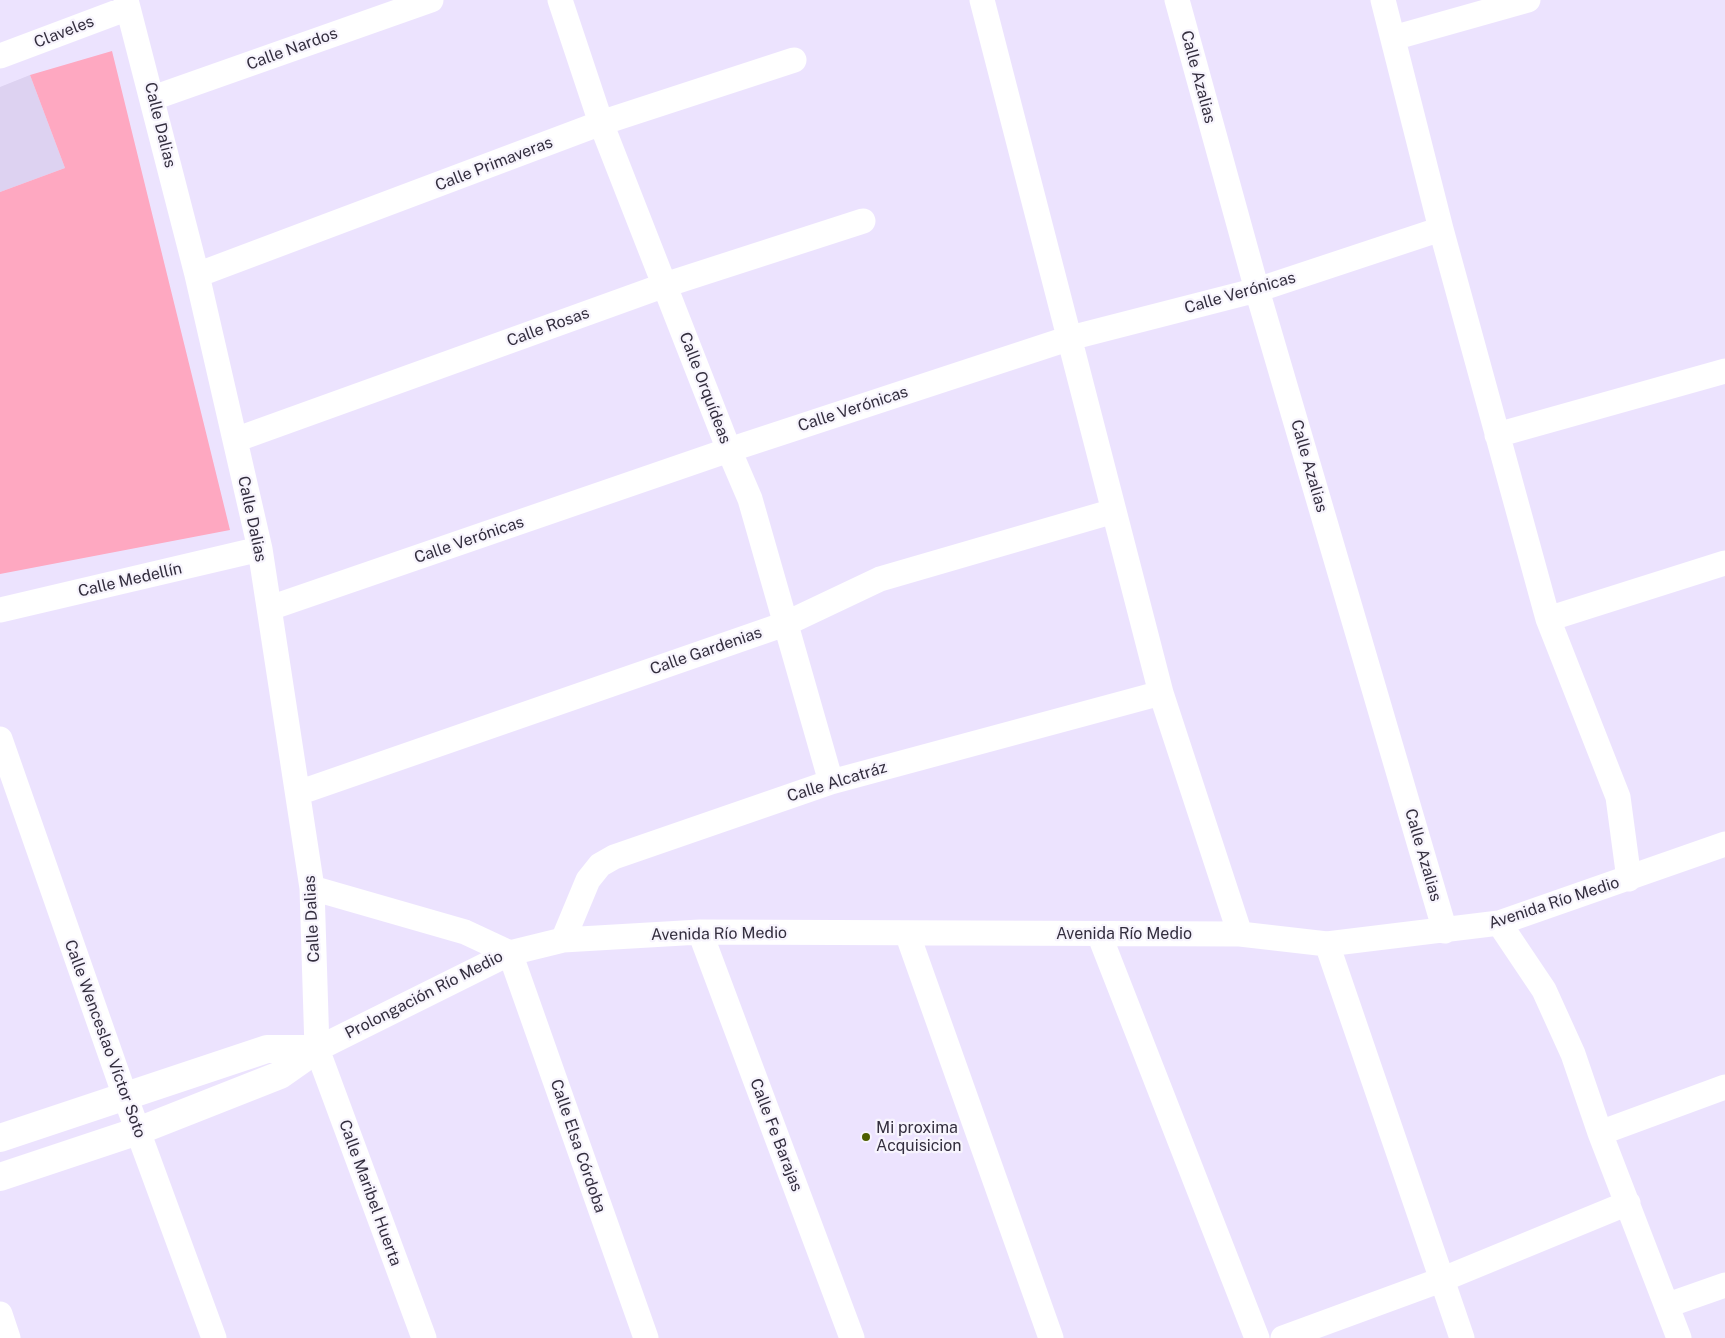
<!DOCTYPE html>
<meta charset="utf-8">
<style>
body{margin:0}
canvas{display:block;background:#ece3fe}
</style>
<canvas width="1725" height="1338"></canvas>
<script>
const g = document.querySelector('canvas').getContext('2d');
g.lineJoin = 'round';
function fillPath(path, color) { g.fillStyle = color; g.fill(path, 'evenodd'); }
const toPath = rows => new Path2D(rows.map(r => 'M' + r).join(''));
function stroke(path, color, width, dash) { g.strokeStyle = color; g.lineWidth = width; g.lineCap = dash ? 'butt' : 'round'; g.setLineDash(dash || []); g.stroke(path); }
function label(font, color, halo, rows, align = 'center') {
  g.font = font + ' "Public Sans",sans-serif'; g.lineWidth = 4.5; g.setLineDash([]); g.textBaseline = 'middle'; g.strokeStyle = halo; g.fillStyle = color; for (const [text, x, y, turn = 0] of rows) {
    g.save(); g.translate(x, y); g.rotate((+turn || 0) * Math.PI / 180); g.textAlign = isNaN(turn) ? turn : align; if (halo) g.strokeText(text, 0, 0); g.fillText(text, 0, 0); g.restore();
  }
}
fillPath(toPath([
 [30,75,65,168,0,192,0,87]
]), '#ddd2f1');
fillPath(toPath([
 [112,51,230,530,0,574,0,192,65,168,30,75]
]), '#fea8c1');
stroke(toPath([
 [126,0,197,275,260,549,312,888,317,1049,424,1338],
 [560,0,601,123,729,450,750,499,831,782],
 [982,0,1161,693,1240,934],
 [1177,0,1257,290,1445,931],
 [1383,0,1441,229,1548,619,1618,797,1629,879],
 [1393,38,1528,0],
 [0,56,128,8],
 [153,98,431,0],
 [197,275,601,123,794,60],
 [1497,435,1725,371],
 [235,440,665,285,863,221],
 [270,608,729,450,1070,338,1257,290,1441,229],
 [0,610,260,549],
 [1548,619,1725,563],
 [0,739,125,1096,214,1338],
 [298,793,785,624,880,579,1114,511],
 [312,888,465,932,510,953],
 [1499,923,1544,990,1573,1054,1600,1133,1679,1338],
 [700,932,852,1338],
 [907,933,1051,1338],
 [1099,934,1257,1338],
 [563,940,588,880,600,865,614,857,831,782,1161,693],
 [1327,944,1462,1338],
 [510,953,646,1338],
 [317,1049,510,953,563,940,700,932,1240,934,1327,944,1499,923,1725,844],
 [1600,1133,1725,1087],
 [1668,1305,1725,1285],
 [0,1314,8,1338],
 [1283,1338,1441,1280,1628,1203]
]), '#fff', 25);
stroke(toPath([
 [0,1138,267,1049,317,1049],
 [0,1177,138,1131,280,1075,317,1049]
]), '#fff', 28);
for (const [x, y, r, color] of [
 [866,1137,5,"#4d5e00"]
]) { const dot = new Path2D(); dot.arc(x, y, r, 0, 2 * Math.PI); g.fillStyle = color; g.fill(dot); stroke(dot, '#f7f4fd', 2); }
label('16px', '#332e3e', '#f7f4fd', [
 ["Claveles",64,32,-21],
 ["Calle Nardos",292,49,-20],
 ["Calle Azalias",1198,77,75],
 ["Calle Dalias",160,125,76],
 ["Calle Primaveras",494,164,-21],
 ["Calle Verónicas",1240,293,-16],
 ["Calle Rosas",548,327,-20],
 ["Calle Orquídeas",705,388,69],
 ["Calle Verónicas",853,409,-18],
 ["Calle Azalias",1309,466,74],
 ["Calle Dalias",252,519,78],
 ["Calle Verónicas",469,540,-19],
 ["Calle Medellín",130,580,-13],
 ["Calle Gardenias",706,651,-19],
 ["Calle Alcatráz",837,782,-17],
 ["Calle Azalias",1423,855,74],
 ["Avenida Río Medio",1554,903,-18],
 ["Calle Dalias",312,919,-93],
 ["Avenida Río Medio",719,934,-1],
 ["Avenida Río Medio",1124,934],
 ["Prolongación Río Medio",424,995,-27],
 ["Calle Wenceslao Víctor Soto",105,1039,70],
 ["Calle Fe Barajas",776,1135,69],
 ["Calle Elsa Córdoba",578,1146,71],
 ["Calle Maribel Huerta",370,1193,70]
]);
label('16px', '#332e3e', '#f7f4fd', [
 ["Mi proxima",876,1128],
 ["Acquisicion",876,1146]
], 'left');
</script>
